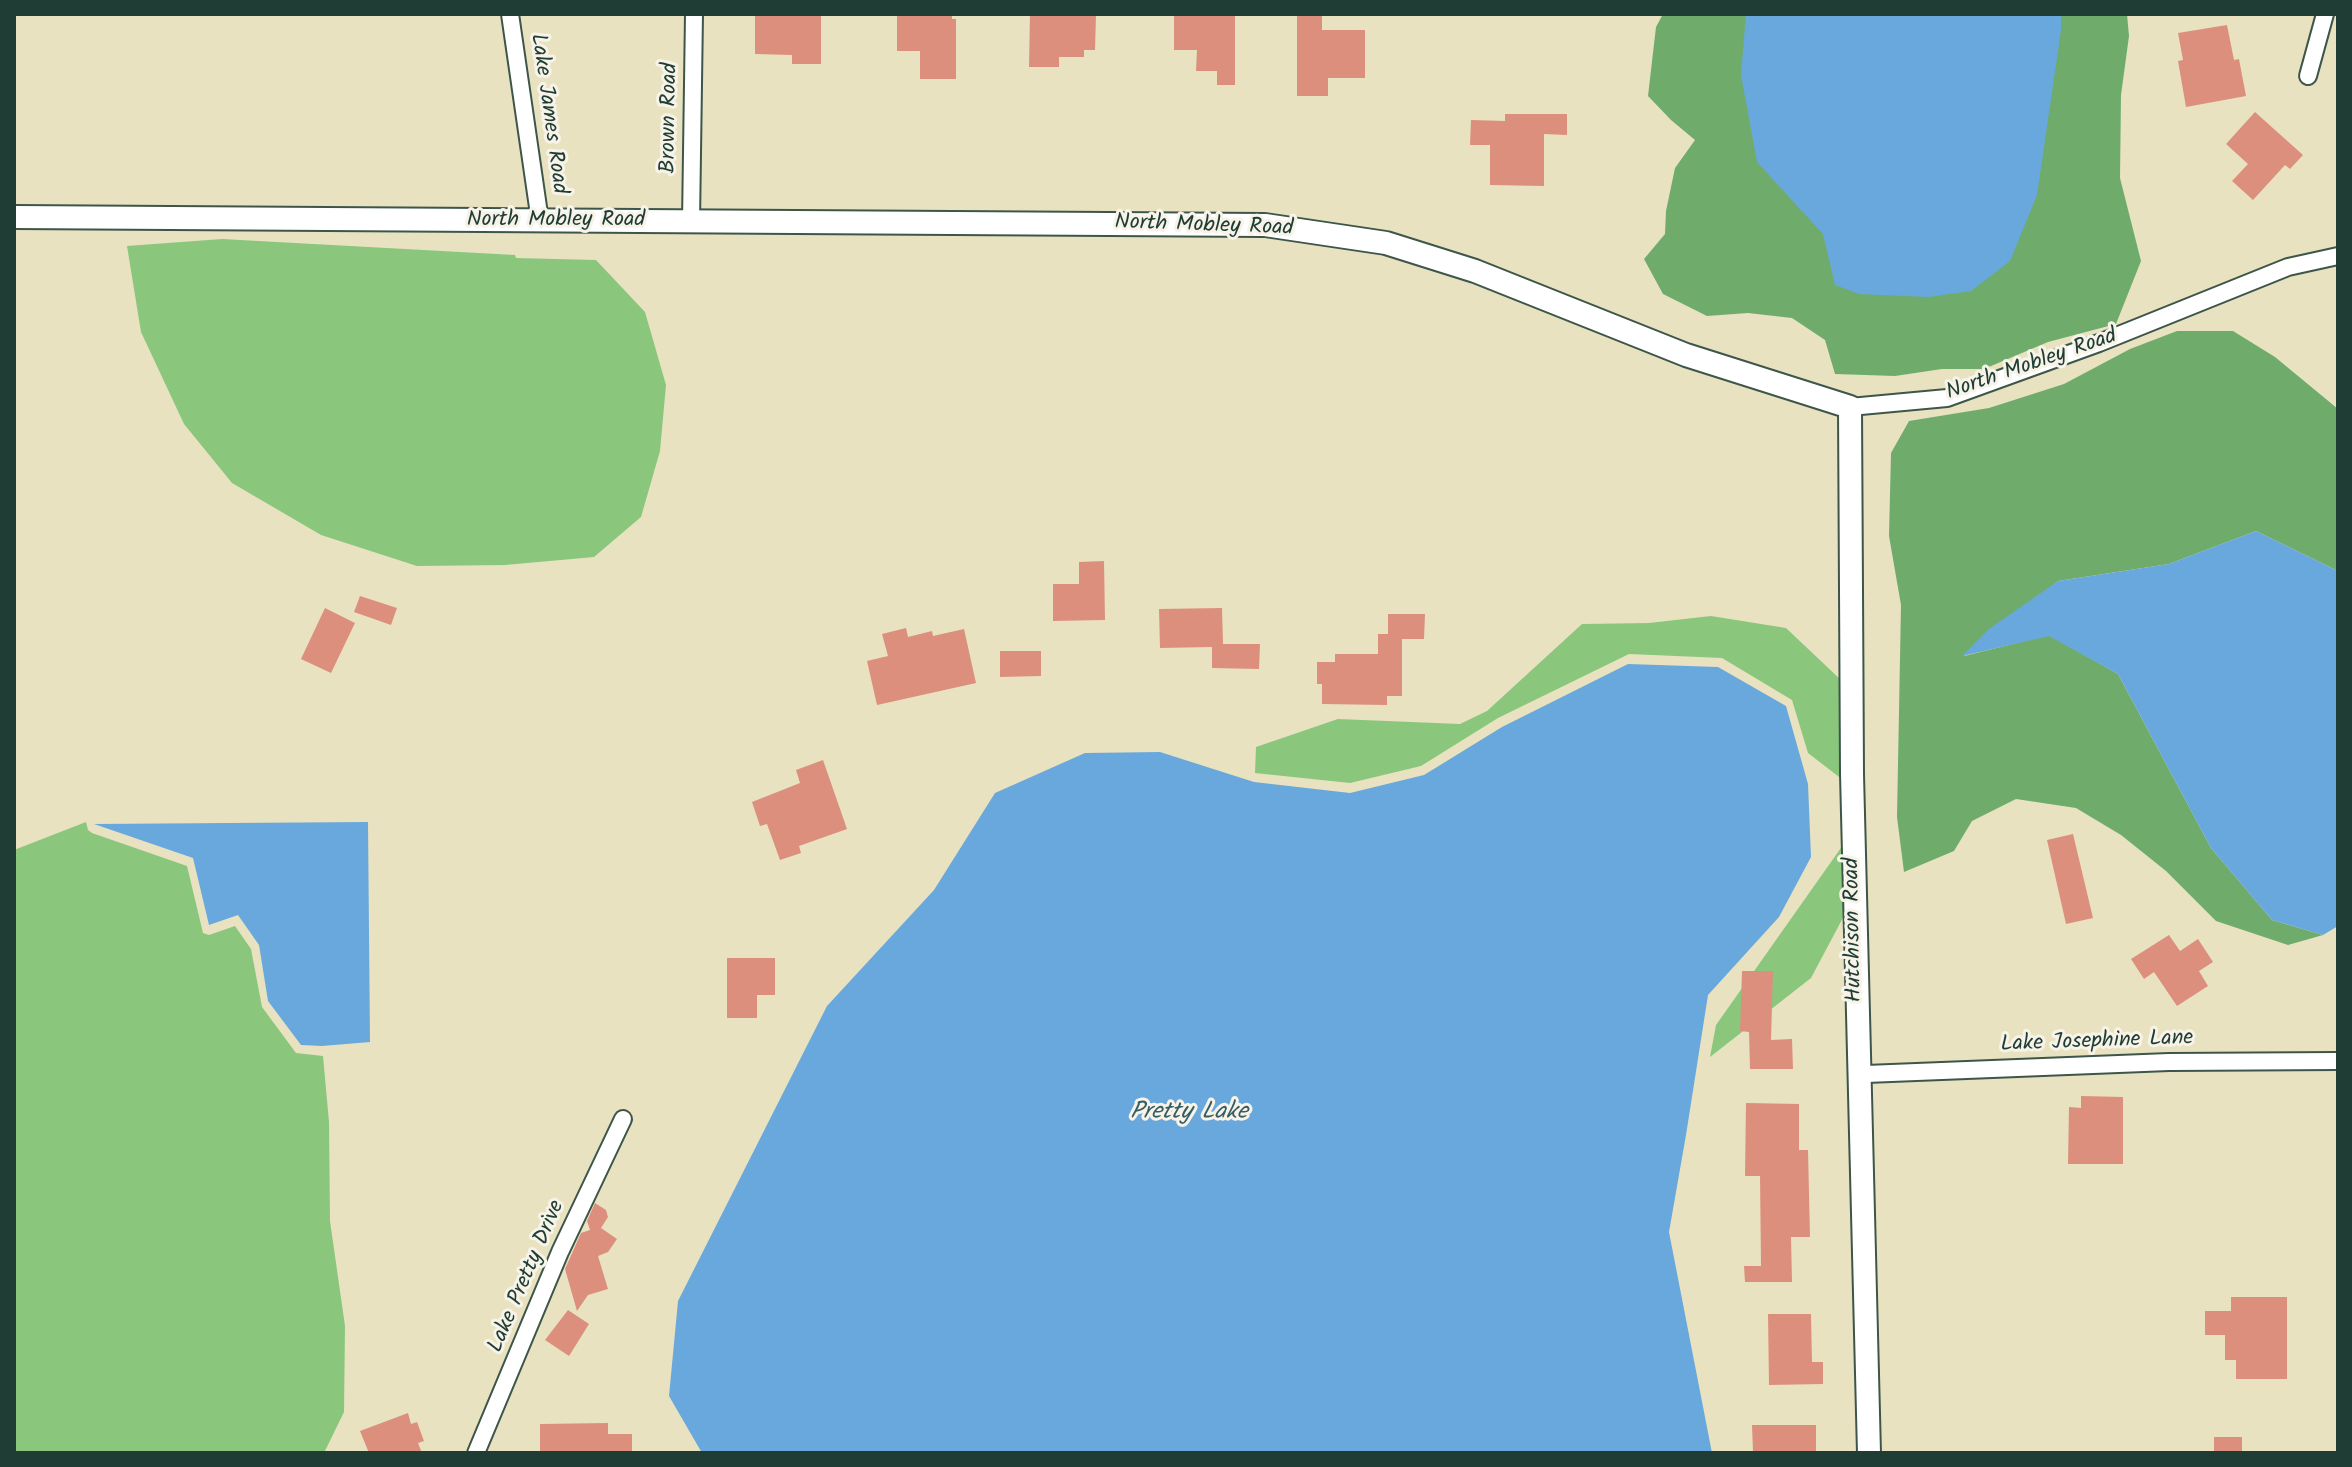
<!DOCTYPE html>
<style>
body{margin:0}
#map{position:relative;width:2352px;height:1467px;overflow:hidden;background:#e8e2c1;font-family:Kalam,sans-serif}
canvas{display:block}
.frame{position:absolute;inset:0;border:16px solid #1f3d34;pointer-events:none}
</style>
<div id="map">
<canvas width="2352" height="1467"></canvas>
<div class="frame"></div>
</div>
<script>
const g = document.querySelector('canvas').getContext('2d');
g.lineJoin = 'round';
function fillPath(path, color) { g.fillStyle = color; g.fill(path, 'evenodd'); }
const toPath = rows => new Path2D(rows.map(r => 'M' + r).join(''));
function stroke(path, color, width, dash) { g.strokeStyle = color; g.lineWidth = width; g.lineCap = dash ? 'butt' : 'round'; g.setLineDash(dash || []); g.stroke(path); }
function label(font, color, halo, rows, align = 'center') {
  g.font = font + ' Kalam,sans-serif'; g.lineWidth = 6; g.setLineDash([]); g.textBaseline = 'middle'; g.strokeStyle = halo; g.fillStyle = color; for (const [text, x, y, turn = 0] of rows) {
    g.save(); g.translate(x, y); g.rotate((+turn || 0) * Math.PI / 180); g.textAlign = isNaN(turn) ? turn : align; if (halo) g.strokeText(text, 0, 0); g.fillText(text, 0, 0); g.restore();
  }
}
fillPath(toPath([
 [222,239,515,255,516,258,596,260,645,312,666,385,660,451,641,517,594,557,505,565,417,566,321,535,232,483,184,424,141,332,127,246],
 [1711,616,1786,628,1841,680,1843,780,1808,753,1792,700,1722,658,1629,654,1498,718,1421,766,1350,783,1255,773,1256,747,1338,719,1460,724,1487,711,1582,624,1649,623],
 [86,822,88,830,92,833,187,866,203,933,209,935,235,926,251,949,262,1007,296,1053,323,1056,329,1122,330,1221,345,1326,344,1412,324,1453,14,1453,14,850],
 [1844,838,1845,914,1811,978,1710,1057,1716,1025,1843,845]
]), '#8ac77c');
fillPath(toPath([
 [1663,14,2127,14,2129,36,2121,95,2120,178,2141,261,2116,324,2048,342,1984,369,1942,369,1895,376,1835,374,1825,340,1792,318,1748,313,1707,316,1663,294,1644,259,1665,234,1666,211,1675,168,1695,140,1671,120,1648,96,1656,27],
 [2177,331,2233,331,2275,357,2338,409,2338,571,2256,531,2169,564,2058,581,1964,656,2049,635,2118,674,2211,848,2272,920,2323,935,2288,945,2216,921,2166,871,2121,835,2076,808,2016,799,1972,821,1954,851,1904,872,1897,817,1901,605,1889,536,1891,453,1909,421,1989,408,2064,384,2130,349]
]), '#6fac6c');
fillPath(toPath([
 [1746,14,2061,14,2061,30,2037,195,2010,261,1971,291,1928,297,1859,294,1835,285,1823,234,1757,162,1741,75],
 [2256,531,2338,571,2338,926,2323,935,2272,920,2211,848,2118,674,2049,636,1962,656,1989,629,2058,581,2169,564],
 [1628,664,1718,667,1786,706,1808,784,1811,857,1779,917,1708,995,1686,1135,1669,1232,1712,1453,702,1453,669,1396,678,1301,827,1006,934,890,995,793,1085,753,1160,752,1254,782,1350,793,1424,775,1502,727],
 [368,822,370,1042,322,1046,301,1045,268,1001,259,945,238,915,209,925,193,858,94,824]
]), '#69a8dc');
fillPath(toPath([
 [755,14,821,14,821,64,792,64,792,55,755,54],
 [897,14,952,14,952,19,956,19,956,79,920,79,920,51,897,51],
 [1030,14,1096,14,1095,50,1084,50,1084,57,1059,57,1059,67,1029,67],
 [1174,14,1235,14,1235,85,1217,85,1217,71,1196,71,1197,50,1174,50],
 [1297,14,1322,14,1322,30,1365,30,1365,78,1328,78,1328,96,1297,96],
 [2227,25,2234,60,2239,59,2246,96,2186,107,2178,61,2183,60,2178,33],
 [2255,112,2303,155,2290,169,2285,165,2253,200,2232,181,2248,164,2226,144],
 [1505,114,1567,114,1567,135,1544,134,1544,186,1490,185,1490,145,1470,145,1471,120,1505,121],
 [1104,561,1105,620,1053,621,1053,584,1079,584,1079,562],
 [360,596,397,608,391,625,354,612],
 [325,608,355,623,331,673,301,659],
 [1222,608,1223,644,1260,644,1259,669,1212,668,1212,647,1160,648,1159,609],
 [1388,614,1425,614,1424,639,1402,639,1402,696,1387,696,1387,705,1322,704,1322,684,1317,684,1317,662,1335,662,1335,654,1378,654,1378,634,1388,634],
 [906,628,908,637,932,631,933,636,964,629,976,683,877,705,867,661,888,656,882,634],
 [1000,651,1041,651,1041,676,1000,677],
 [823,760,847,829,799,846,801,853,780,860,767,824,760,826,752,802,800,783,796,770],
 [2073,834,2093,918,2066,924,2047,840],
 [2169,935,2180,951,2198,939,2213,962,2199,971,2208,986,2177,1006,2154,972,2144,979,2131,959],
 [727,958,775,958,775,995,757,995,757,1018,727,1018],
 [1742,971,1773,971,1771,1040,1792,1039,1793,1069,1750,1069,1749,1032,1740,1031],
 [2081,1096,2123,1097,2123,1164,2068,1164,2069,1107,2081,1108],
 [1746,1103,1799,1104,1799,1150,1808,1150,1810,1237,1791,1237,1792,1282,1745,1282,1744,1266,1761,1266,1760,1176,1745,1176],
 [595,1203,606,1210,608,1217,601,1228,617,1239,608,1252,598,1256,608,1289,588,1295,577,1311,565,1269,581,1233,590,1230,587,1221],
 [2231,1297,2287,1297,2287,1379,2236,1379,2236,1360,2225,1360,2225,1335,2205,1335,2205,1311,2231,1311],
 [568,1310,589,1324,569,1356,545,1340],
 [1768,1314,1811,1314,1812,1362,1823,1362,1823,1384,1769,1385],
 [408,1413,411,1424,417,1422,424,1441,418,1443,422,1453,369,1453,360,1431],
 [608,1423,608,1434,632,1434,632,1453,540,1453,540,1424],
 [1752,1425,1816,1425,1816,1453,1753,1452],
 [2214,1437,2242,1437,2242,1453,2214,1453]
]), '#dc8f7d');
const street = toPath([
 [510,14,540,221],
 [2308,76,2325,14],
 [691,222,694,14],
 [1850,407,1947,398,2099,343,2288,267,2338,256],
 [1858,1071,1866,1074,2169,1062,2338,1061],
 [476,1453,560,1252,623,1119]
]);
const secondary = toPath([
 [14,217,1265,225,1386,243,1475,271,1686,355,1850,407,1852,774,1869,1453]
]);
stroke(street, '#3d5649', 20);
stroke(secondary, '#3d5649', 26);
stroke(street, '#fff', 16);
stroke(secondary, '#fff', 22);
label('22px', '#1f3d34', '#f7f3e8', [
 ["Lake James Road",547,114,82],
 ["Brown Road",671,118,-89],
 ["North Mobley Road",556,221],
 ["North Mobley Road",1204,227,2],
 ["North Mobley Road",2032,366,-19],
 ["Hutchison Road",1855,930,-91],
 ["Lake Josephine Lane",2097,1043,-2],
 ["Lake Pretty Drive",528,1277,-67]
]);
label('italic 24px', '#355d66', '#f7f3e8', [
 ["Pretty Lake",1189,1114]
]);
</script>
